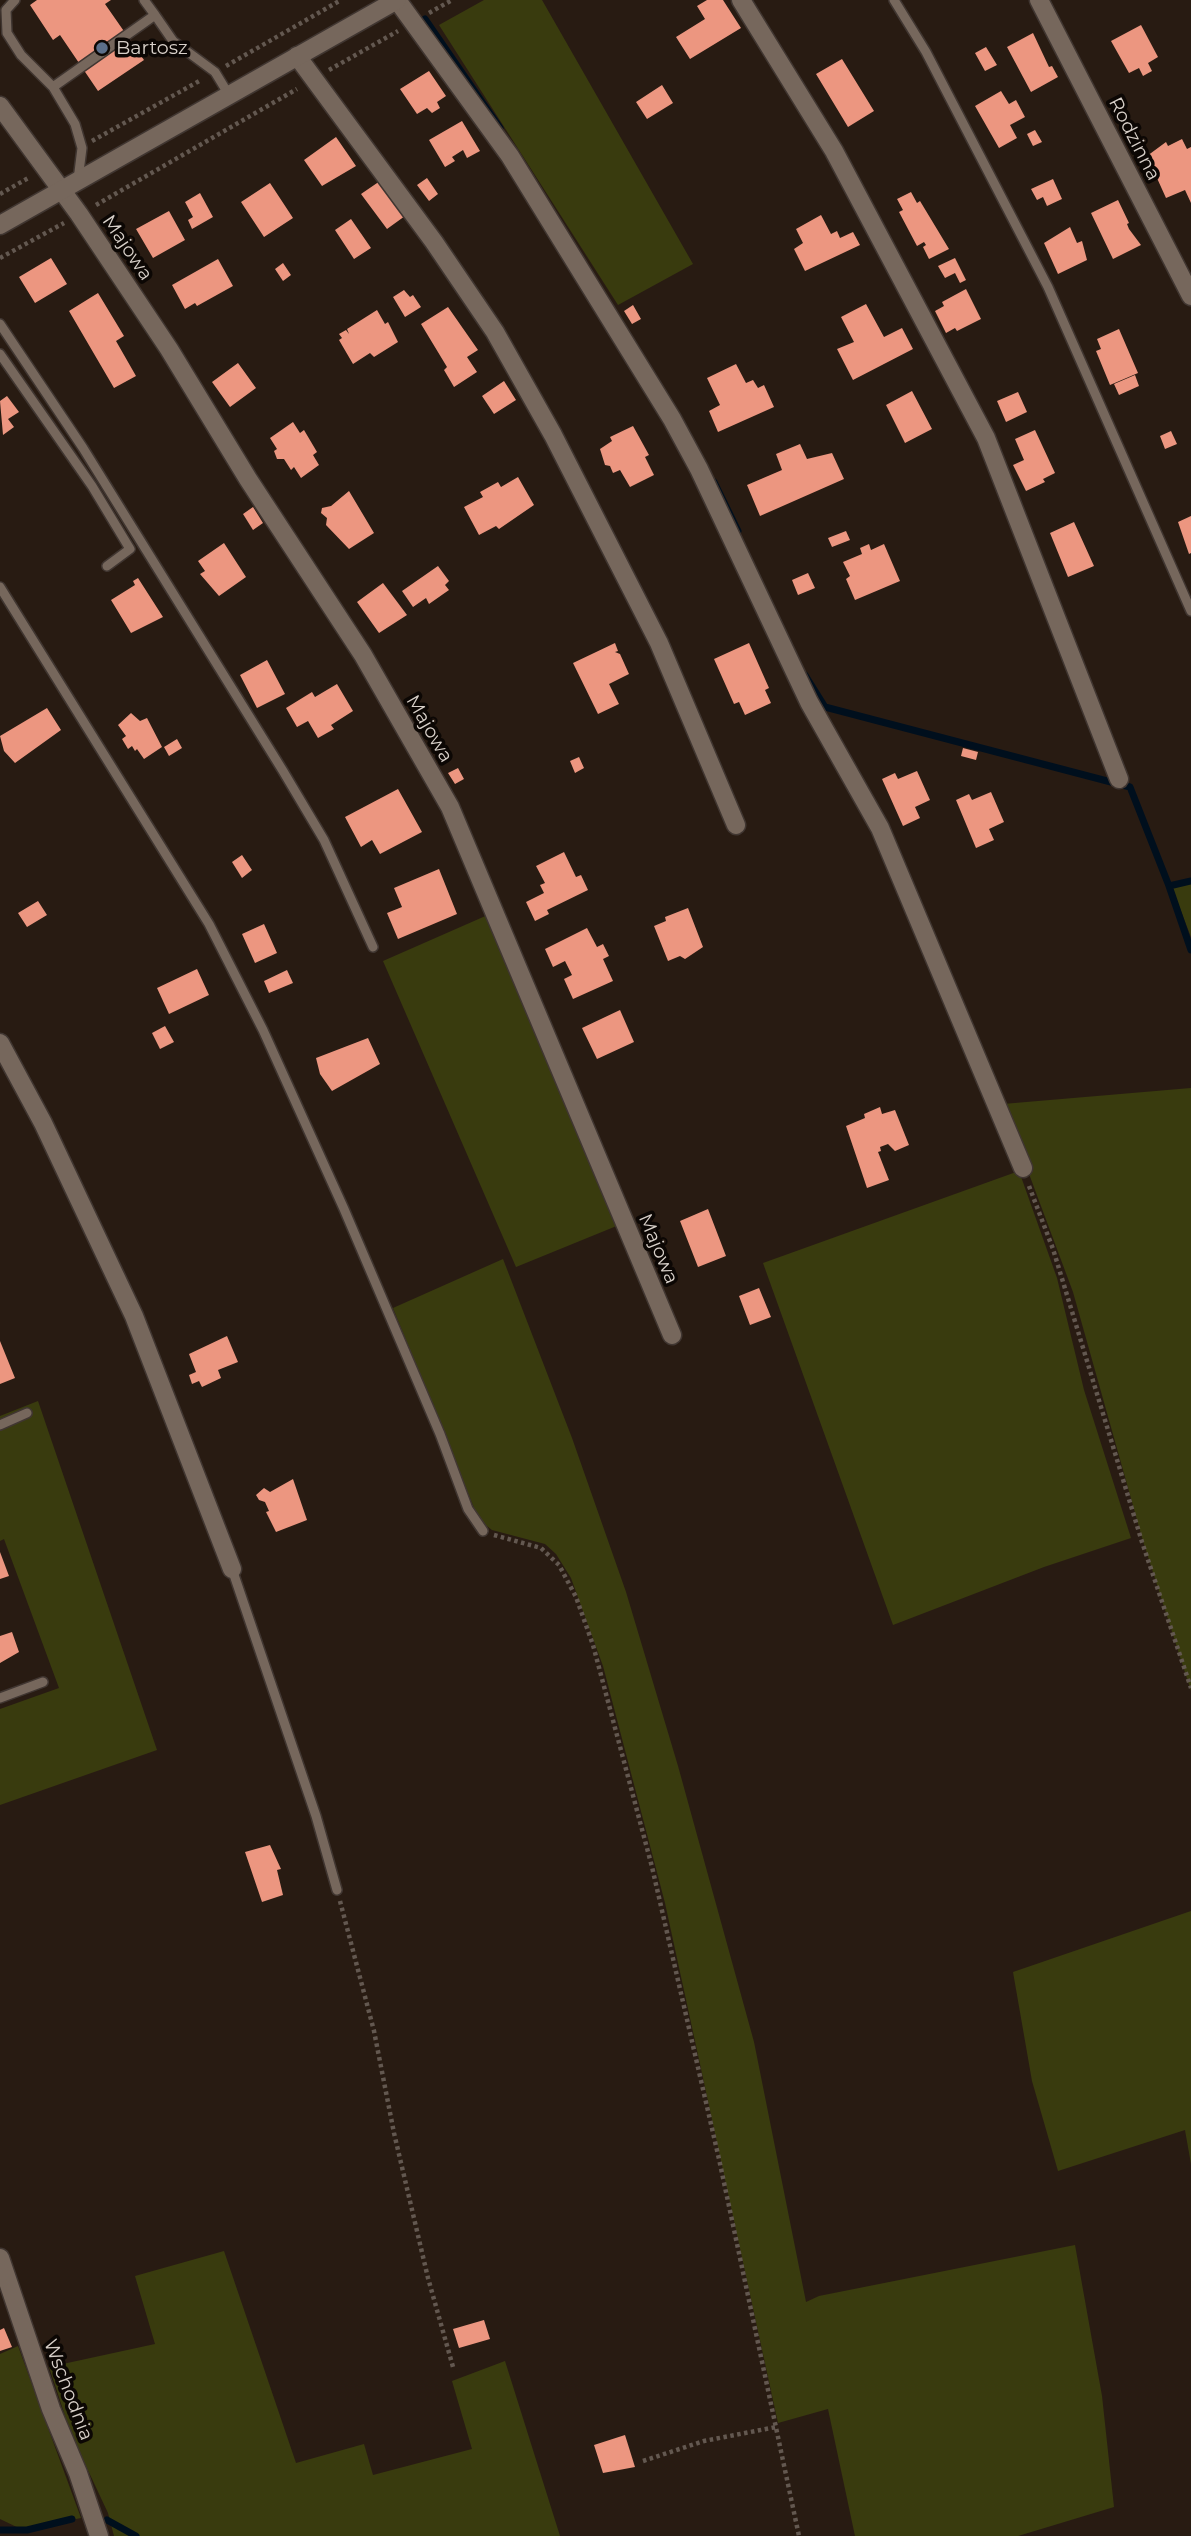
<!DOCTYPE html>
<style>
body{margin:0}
canvas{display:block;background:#281b12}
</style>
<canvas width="1191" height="2536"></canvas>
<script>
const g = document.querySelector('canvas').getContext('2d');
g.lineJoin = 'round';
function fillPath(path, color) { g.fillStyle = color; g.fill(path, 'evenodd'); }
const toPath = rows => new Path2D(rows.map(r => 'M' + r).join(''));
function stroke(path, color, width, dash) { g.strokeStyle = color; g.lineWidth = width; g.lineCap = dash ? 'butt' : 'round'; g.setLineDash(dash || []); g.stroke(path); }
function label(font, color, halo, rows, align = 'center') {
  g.font = font + ' Montserrat,sans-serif'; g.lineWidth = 7; g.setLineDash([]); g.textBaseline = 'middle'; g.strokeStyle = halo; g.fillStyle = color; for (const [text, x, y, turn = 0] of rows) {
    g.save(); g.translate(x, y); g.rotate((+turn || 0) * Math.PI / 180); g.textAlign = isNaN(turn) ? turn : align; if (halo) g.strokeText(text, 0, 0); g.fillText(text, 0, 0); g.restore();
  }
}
fillPath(toPath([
 [484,0,542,0,693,264,618,305,439,25],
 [1191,883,1191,937,1172,888],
 [490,914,619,1225,516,1267,383,961],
 [1191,1088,1191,1691,1143,1541,1073,1292,1003,1104],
 [1019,1171,1057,1278,1084,1390,1131,1538,1044,1567,893,1625,763,1263],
 [503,1259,572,1438,626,1592,678,1766,754,2042,806,2302,819,2296,1075,2245,1102,2396,1114,2507,1018,2536,855,2536,828,2409,778,2423,665,1903,603,1666,571,1578,556,1554,545,1544,492,1530,479,1520,393,1308],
 [38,1401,157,1750,0,1805,0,1709,59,1688,4,1539,0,1541,0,1416],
 [1191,1911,1191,2164,1185,2130,1058,2171,1032,2081,1013,1972],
 [224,2251,296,2463,364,2444,373,2475,472,2449,452,2381,505,2361,560,2536,114,2536,108,2513,71,2434,49,2367,155,2344,135,2276],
 [18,2346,81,2518,23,2530,0,2519,0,2354]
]), '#393b0e');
stroke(toPath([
 [425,19,500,128],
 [714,482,738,531],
 [805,675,825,707,1130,787,1169,886,1191,881],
 [1169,886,1191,950],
 [107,2520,136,2536],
 [0,2530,27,2530,72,2519]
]), '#000f1d', 7);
fillPath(toPath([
 [37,0,111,0,105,4,144,60,98,91,60,35,53,40,30,5],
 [707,0,723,0,741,28,690,59,676,37,705,19,697,6],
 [1141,25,1158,57,1148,63,1152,71,1143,76,1139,68,1129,73,1111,41],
 [1033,33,1049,67,1052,66,1058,77,1031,92,1007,47],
 [986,47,997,65,985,71,975,53],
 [842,59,874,111,848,127,816,74],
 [429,71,446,96,437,102,440,108,432,113,427,108,417,114,400,89],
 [662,85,673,103,647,119,636,102],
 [1001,91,1009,104,1016,100,1025,117,1010,125,1017,138,999,148,975,106],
 [462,121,480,151,467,158,463,150,452,157,455,161,445,167,429,140],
 [1035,130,1042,142,1033,146,1027,134],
 [336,137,356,166,322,186,304,160],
 [1182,139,1187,149,1191,147,1191,203,1185,190,1166,198,1147,156,1166,142,1168,146],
 [427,178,438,194,429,201,417,185],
 [1053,179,1062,199,1047,206,1043,197,1037,200,1031,189],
 [380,181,405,216,387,229,361,194],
 [270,183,293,218,264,237,241,202],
 [911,192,917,203,920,201,949,249,929,259,923,247,926,245,924,242,917,246,899,212,903,210,897,199],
 [200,193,213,217,192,229,188,220,193,217,185,202],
 [1118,200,1129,223,1127,224,1129,229,1141,245,1113,259,1091,213],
 [169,211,185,240,153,258,136,229],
 [821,215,831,234,837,231,840,238,853,232,860,245,805,271,794,249,803,243,796,229],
 [351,219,371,248,354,259,335,230],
 [1070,227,1077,243,1082,241,1087,260,1058,274,1044,243],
 [51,258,67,284,35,303,19,277],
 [955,258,966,280,960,283,955,273,945,278,938,266],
 [218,259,233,286,197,306,195,303,185,309,172,285],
 [283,263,291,275,283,281,275,269],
 [966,289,981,319,957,331,955,328,946,333,935,311,944,306,942,302],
 [404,290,410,297,413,295,421,307,405,317,393,297],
 [98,293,124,336,116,341,136,376,114,388,69,311],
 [866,304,884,337,902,328,913,349,853,380,837,349,854,342,841,317],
 [633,305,641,319,632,324,624,311],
 [448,307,478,350,467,357,477,372,454,387,444,370,447,367,421,324],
 [377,310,385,324,388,322,398,342,374,357,370,353,353,364,339,340,342,338,339,334,346,330,349,334,347,329],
 [1119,329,1138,373,1110,385,1096,351,1101,349,1097,339],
 [238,363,256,388,230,407,212,382],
 [736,364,746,383,753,380,758,388,764,385,774,407,718,432,709,411,720,405,707,378],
 [1135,375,1139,386,1119,395,1114,384],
 [504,381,516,400,494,414,482,396],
 [912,391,932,429,905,443,886,405],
 [1018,392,1027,412,1006,422,997,401],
 [7,396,19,412,8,419,14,427,3,435,0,401],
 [293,422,300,433,304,430,317,452,313,455,319,465,301,478,294,467,291,470,284,459,277,459,274,451,277,449,270,438],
 [633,426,649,455,645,457,654,475,630,487,620,470,613,473,610,466,605,465,600,449,612,441,610,437],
 [1035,430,1055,473,1043,479,1045,482,1026,491,1013,465,1024,460,1015,439],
 [1171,431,1177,444,1165,449,1160,436],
 [800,444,807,459,832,453,844,479,760,516,747,485,782,470,776,454],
 [518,477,534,505,499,529,496,526,479,535,464,507,483,497,480,492,498,482,501,487],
 [349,491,374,533,349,549,326,525,327,518,321,513,322,508,331,506],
 [253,507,263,523,253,530,243,514],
 [1191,516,1191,553,1189,554,1178,522],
 [1074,522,1094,566,1068,577,1050,533],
 [846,531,850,540,832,547,828,538],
 [224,543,246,577,219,596,200,574,205,571,198,561],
 [869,544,871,550,884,544,900,581,855,600,846,579,850,576,843,562,862,554,860,548],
 [438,566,449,581,445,585,449,590,429,604,426,598,413,607,402,591],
 [808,573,815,588,798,595,792,580],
 [138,578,163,617,131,633,111,600,135,585,133,581],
 [383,583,407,615,379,633,357,602],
 [615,643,618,651,615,652,620,654,629,674,609,684,619,704,598,714,573,663],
 [749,643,769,688,765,690,771,703,745,715,739,702,734,704,714,659],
 [267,660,285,694,257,708,240,675],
 [337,684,353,711,331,725,334,729,318,738,308,721,297,727,286,708,312,692,315,697],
 [47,708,61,730,15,763,4,751,0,736],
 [131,713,140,721,147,718,162,747,144,759,137,749,135,751,132,746,128,749,122,739,126,736,118,725],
 [177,739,182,748,169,756,164,747],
 [963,748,978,752,976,760,961,756],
 [579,757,584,768,575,773,570,761],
 [458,768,464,779,455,784,448,773],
 [917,771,930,800,915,807,920,818,903,826,882,779,895,773,898,779],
 [398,789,422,832,380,854,372,840,361,847,345,817],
 [991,792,1004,822,989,829,994,840,976,848,956,800,969,794,972,800],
 [564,852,576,877,581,875,588,890,547,910,549,914,535,921,526,902,544,893,540,885,545,883,536,866],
 [242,855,252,870,242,878,232,862],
 [439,869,457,914,398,939,387,913,402,907,394,888],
 [38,901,47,915,27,927,18,913],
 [688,908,703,947,685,959,680,956,668,961,654,926,666,921,665,917],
 [264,924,277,953,255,963,242,934],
 [587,928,597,947,603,944,609,956,603,959,613,981,573,999,564,979,572,975,565,961,553,967,545,949],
 [197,969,209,995,169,1014,157,988],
 [287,970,293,983,269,993,264,981],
 [620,1010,634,1042,597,1059,582,1028],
 [165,1026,174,1042,160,1049,152,1033],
 [368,1038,380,1064,332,1091,320,1074,316,1058],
 [880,1107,882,1114,895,1110,909,1145,895,1151,888,1144,880,1147,881,1151,878,1152,889,1180,867,1188,846,1126,865,1118,864,1114],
 [708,1209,726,1256,698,1267,680,1221],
 [759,1288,771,1317,750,1325,739,1296],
 [227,1336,238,1362,218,1370,221,1378,202,1387,199,1381,192,1384,189,1375,196,1372,189,1354],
 [0,1341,15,1378,0,1384],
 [293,1479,307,1520,276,1532,266,1512,269,1511,265,1502,259,1500,256,1495,264,1488,270,1492],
 [0,1552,9,1576,0,1579],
 [12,1632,19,1652,0,1663,0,1636],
 [270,1845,281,1869,277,1870,283,1895,262,1902,245,1852],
 [484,2320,490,2339,459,2348,453,2329],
 [4,2328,12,2347,0,2351,0,2330],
 [625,2435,635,2467,603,2473,594,2445]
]), '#ec9680');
const lane = toPath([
 [15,0,6,10,7,33,21,55,53,87],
 [144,0,155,15],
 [894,0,926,52,1048,287,1191,611],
 [78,180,82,148,75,124,53,87,155,15,173,41,215,72,229,95],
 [0,324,83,448,283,771,324,840,373,947],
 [0,354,92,486,130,549,107,566],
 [0,587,209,924,263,1030,344,1209,440,1434,468,1509,483,1531],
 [0,1425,27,1413],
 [232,1569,316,1816,337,1890],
 [0,1698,43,1682]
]);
const street = toPath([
 [397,0,510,156,672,419,699,469,809,702,880,828,1023,1168],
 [741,0,834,151,986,438,1119,779],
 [1039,0,1191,296],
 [297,56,434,242,495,332,553,435,659,643,736,825],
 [0,106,79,214,169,349,248,479,363,655,450,807,672,1335],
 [0,1043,43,1123,134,1316,232,1569],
 [0,2258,51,2409,78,2473,99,2536]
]);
const secondary = toPath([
 [0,225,397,0]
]);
stroke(lane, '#403631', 12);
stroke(street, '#403631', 21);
stroke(secondary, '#403631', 21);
stroke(toPath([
 [429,13,452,0],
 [226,66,341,0],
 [329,70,398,31],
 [92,141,201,80],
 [0,194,30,177],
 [96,205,297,89],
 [0,258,64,223],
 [1029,1186,1053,1249,1142,1542,1191,1688],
 [494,1535,541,1548,559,1565,576,1597,593,1645,652,1867,719,2159,799,2536],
 [340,1901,374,2031,394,2133,428,2278,453,2367],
 [643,2461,704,2441,776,2427]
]), '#635850', 4.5, [3.5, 3.5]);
stroke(lane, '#76675c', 9);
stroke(street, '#76675c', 18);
stroke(secondary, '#76675c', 18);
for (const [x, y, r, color] of [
 [102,48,7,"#5c6f8a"]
]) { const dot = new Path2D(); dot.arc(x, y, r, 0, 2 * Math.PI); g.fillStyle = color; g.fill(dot); stroke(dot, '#0c0704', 2.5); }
label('19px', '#d8d0c9', '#0c0704', [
 ["Bartosz",116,48]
], 'left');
label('19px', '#d8d0c9', '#0c0704', [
 ["Rodzinna",1134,139,63],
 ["Majowa",127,248,56],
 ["Majowa",429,729,60],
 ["Majowa",658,1249,67],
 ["Wschodnia",68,2390,69]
]);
</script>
